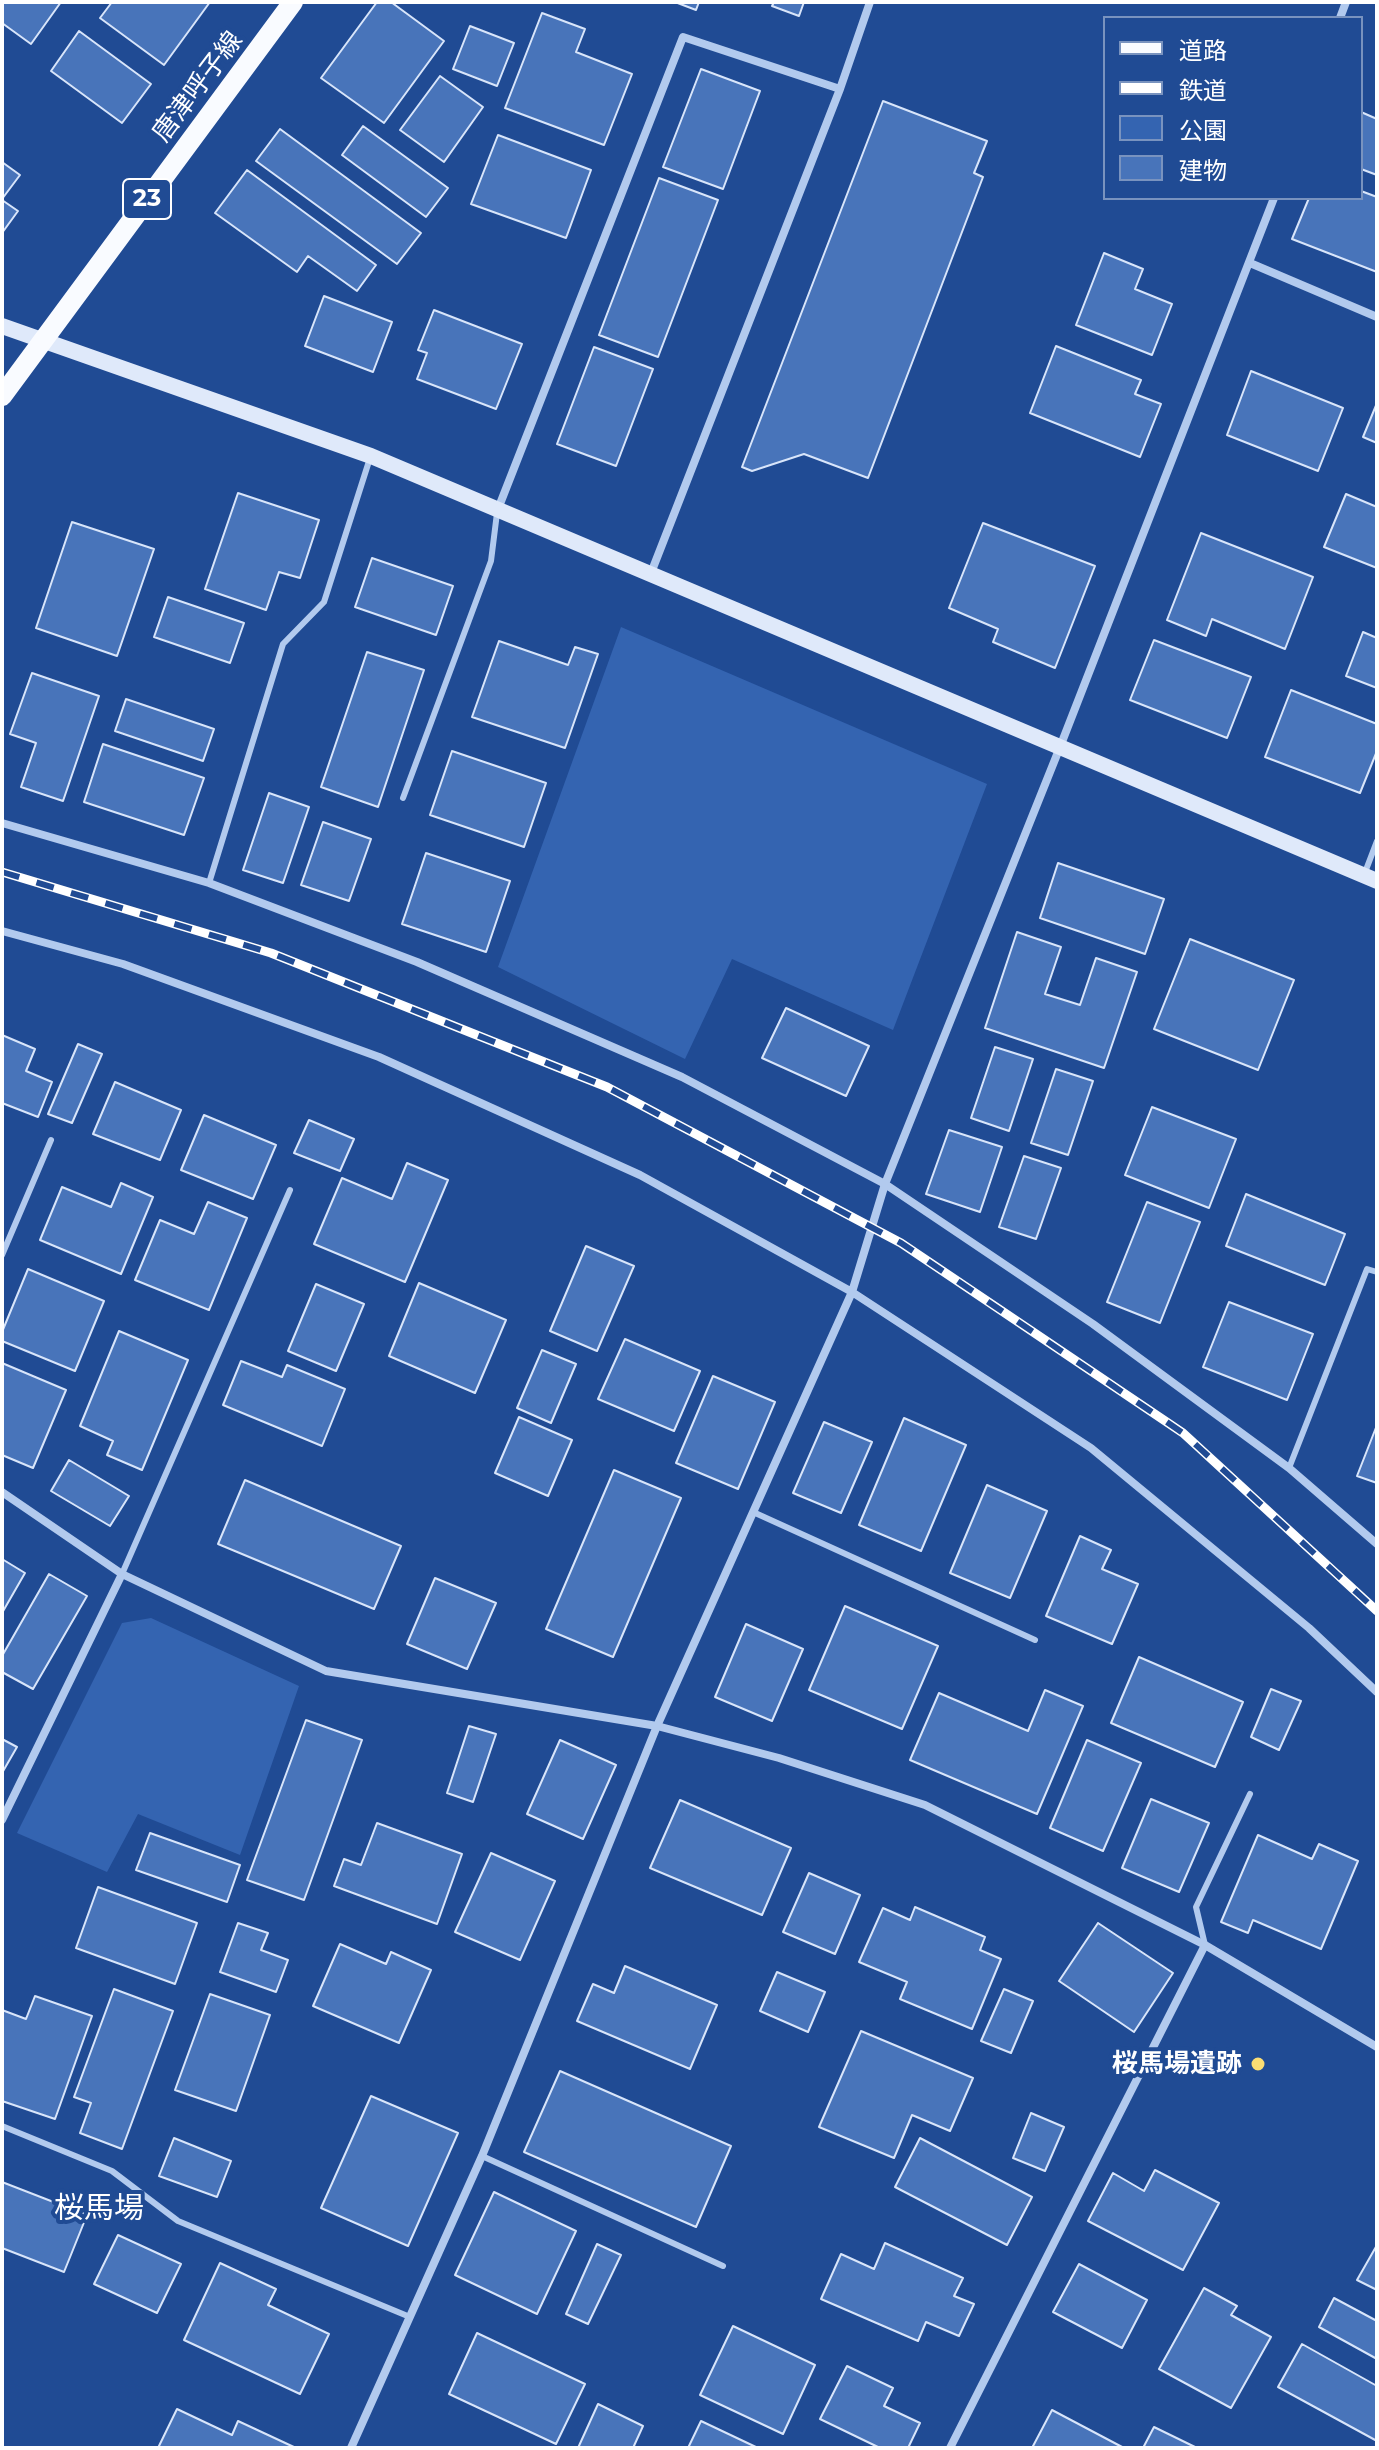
<!DOCTYPE html>
<meta charset="utf-8">
<style>
body{margin:0}
#map{position:relative;width:1379px;height:2450px;overflow:hidden;background:#204b94;font-family:Montserrat,"Noto Sans JP",sans-serif}
canvas{display:block}
.frame{position:absolute;inset:0;border:4px solid #fff;pointer-events:none}
.legend{position:absolute;left:1103px;top:16px;width:260px;height:184px;box-sizing:border-box;background:#204b94;border:2px solid #7993bf;margin:0;padding:10px 14px;list-style:none;font-size:24px;color:#fff}
.legend li{display:flex;align-items:center;gap:16px;height:40px}
.legend b{width:40px;border:2px solid #7993bf}
</style>
<div id="map">
<canvas width="1379" height="2450"></canvas>
<div class="frame"></div>
<ul class="legend">
<li><b style="height:10px;background:#f9fbff"></b>道路</li>
<li><b style="height:10px;background:#fff"></b>鉄道</li>
<li><b style="height:22px;background:#3464b1"></b>公園</li>
<li><b style="height:22px;background:#4874ba"></b>建物</li>
</ul>
</div>
<script>
const g = document.querySelector('canvas').getContext('2d');
g.lineJoin = 'round';
function fillPath(path, color) { g.fillStyle = color; g.fill(path, 'evenodd'); }
const toPath = rows => new Path2D(rows.map(r => 'M' + r).join(''));
function stroke(path, color, width, dash) { g.strokeStyle = color; g.lineWidth = width; g.lineCap = dash ? 'butt' : 'round'; g.setLineDash(dash || []); g.stroke(path); }
function label(font, color, halo, rows, align = 'center') {
  g.font = font + ' Montserrat,"Noto Sans JP",sans-serif'; g.lineWidth = 8; g.setLineDash([]); g.textBaseline = 'middle'; g.strokeStyle = halo; g.fillStyle = color; for (const [text, x, y, turn = 0] of rows) {
    g.save(); g.translate(x, y); g.rotate((+turn || 0) * Math.PI / 180); g.textAlign = isNaN(turn) ? turn : align; if (halo) g.strokeText(text, 0, 0); g.fillText(text, 0, 0); g.restore();
  }
}
fillPath(toPath([
 [621,627,987,784,893,1030,732,959,685,1059,498,967],
 [151,1618,299,1686,240,1855,138,1814,107,1872,17,1833,122,1623]
]), '#3464b1');
const building = toPath([
 [2,2,61,2,31,44,2,23,2,2],
 [112,2,210,2,164,65,100,18,112,2],
 [377,2,391,2,444,41,384,123,321,78,377,2],
 [675,2,699,2,696,10,675,2],
 [774,2,804,2,799,16,772,6,774,2],
 [542,13,585,29,576,52,632,74,604,145,505,108,542,13],
 [470,26,514,43,497,86,453,69,470,26],
 [79,31,151,84,122,123,51,71,79,31],
 [701,69,760,91,723,189,663,167,701,69],
 [440,76,483,107,444,162,400,130,440,76],
 [883,101,987,141,974,173,983,177,868,478,804,454,752,471,742,467,883,101],
 [1361,112,1377,119,1377,175,1361,169,1361,112],
 [363,126,448,188,426,217,342,155,363,126],
 [280,129,421,233,397,264,256,161,280,129],
 [498,135,591,170,566,238,471,204,498,135],
 [2,162,20,175,2,199,2,162],
 [247,170,376,265,357,291,308,256,297,272,215,213,247,170],
 [659,178,718,200,658,357,599,335,659,178],
 [1361,191,1377,197,1377,272,1292,239,1309,198,1361,198,1361,191],
 [2,200,18,211,2,233,2,200],
 [1104,253,1143,269,1135,289,1172,304,1152,355,1076,325,1104,253],
 [324,296,392,322,373,372,305,346,324,296],
 [434,310,522,344,496,409,417,379,427,353,418,350,434,310],
 [1056,346,1141,380,1135,394,1161,404,1140,457,1030,413,1056,346],
 [594,347,653,369,616,466,557,444,594,347],
 [1251,371,1343,408,1318,471,1227,435,1251,371],
 [1377,403,1377,443,1363,437,1377,403],
 [238,493,319,520,300,578,279,572,266,610,205,589,238,493],
 [1346,494,1377,507,1377,568,1324,547,1346,494],
 [72,522,154,549,117,656,36,628,72,522],
 [983,523,1095,566,1055,668,993,642,998,629,949,608,983,523],
 [1201,533,1313,577,1285,649,1212,619,1206,636,1167,620,1201,533],
 [372,558,453,586,436,635,355,607,372,558],
 [168,597,244,623,230,663,154,637,168,597],
 [1363,632,1377,638,1377,688,1346,676,1363,632],
 [1154,640,1251,677,1227,738,1130,700,1154,640],
 [499,641,568,665,575,647,598,654,565,748,472,717,499,641],
 [367,652,424,670,378,807,321,787,367,652],
 [32,673,99,696,63,801,21,787,36,743,10,734,32,673],
 [1291,690,1377,724,1377,751,1360,793,1265,757,1291,690],
 [126,699,214,729,203,761,115,731,126,699],
 [103,744,204,778,184,835,84,802,103,744],
 [452,751,546,783,524,847,430,815,452,751],
 [269,793,309,807,283,883,243,870,269,793],
 [323,822,371,839,349,901,301,885,323,822],
 [426,853,510,881,486,952,402,924,426,853],
 [1058,863,1164,899,1145,954,1040,918,1058,863],
 [1017,932,1061,947,1045,994,1080,1005,1096,958,1137,972,1104,1068,985,1028,1017,932],
 [1190,939,1294,980,1258,1070,1154,1029,1190,939],
 [786,1008,869,1046,846,1096,762,1058,786,1008],
 [2,1035,35,1049,26,1071,52,1082,38,1117,2,1103,2,1035],
 [78,1044,102,1054,72,1123,48,1114,78,1044],
 [995,1047,1033,1059,1009,1131,971,1118,995,1047],
 [1056,1069,1093,1081,1068,1155,1031,1143,1056,1069],
 [115,1082,181,1110,160,1160,93,1134,115,1082],
 [1152,1107,1236,1139,1209,1208,1125,1175,1152,1107],
 [204,1115,276,1145,253,1199,181,1170,204,1115],
 [309,1120,354,1139,340,1171,294,1153,309,1120],
 [949,1130,1002,1147,980,1212,926,1194,949,1130],
 [1024,1156,1061,1168,1036,1239,999,1227,1024,1156],
 [407,1163,448,1180,405,1282,314,1244,342,1178,392,1199,407,1163],
 [121,1183,153,1197,121,1274,40,1240,62,1187,111,1207,121,1183],
 [1246,1194,1345,1234,1325,1285,1226,1246,1246,1194],
 [208,1202,247,1218,209,1310,135,1280,160,1220,194,1234,208,1202],
 [1147,1202,1200,1222,1160,1323,1107,1302,1147,1202],
 [586,1246,634,1266,597,1351,550,1331,586,1246],
 [28,1269,104,1301,75,1371,2,1341,2,1332,28,1269],
 [419,1283,506,1320,475,1393,389,1356,419,1283],
 [316,1284,364,1304,336,1371,288,1351,316,1284],
 [1229,1302,1313,1334,1287,1400,1203,1367,1229,1302],
 [119,1331,188,1360,142,1470,107,1455,113,1441,80,1426,119,1331],
 [625,1339,700,1371,674,1431,598,1399,625,1339],
 [542,1350,576,1364,551,1423,517,1408,542,1350],
 [241,1361,282,1377,287,1365,345,1389,322,1446,223,1405,241,1361],
 [2,1363,66,1390,33,1468,2,1455,2,1363],
 [713,1376,775,1402,738,1489,676,1463,713,1376],
 [519,1417,572,1440,548,1496,495,1473,519,1417],
 [904,1418,966,1445,921,1551,859,1525,904,1418],
 [824,1422,872,1442,841,1513,793,1493,824,1422],
 [1377,1425,1377,1483,1357,1476,1377,1425],
 [69,1460,129,1496,110,1526,51,1491,69,1460],
 [614,1470,681,1498,613,1657,546,1629,614,1470],
 [245,1480,401,1546,374,1609,218,1544,245,1480],
 [987,1485,1047,1511,1010,1598,950,1573,987,1485],
 [1080,1536,1111,1550,1102,1569,1138,1584,1112,1644,1046,1616,1080,1536],
 [2,1559,25,1573,2,1613,2,1559],
 [49,1574,87,1596,33,1689,2,1672,2,1656,49,1574],
 [435,1578,496,1603,467,1669,407,1644,435,1578],
 [845,1606,938,1646,902,1729,809,1690,845,1606],
 [746,1624,803,1649,772,1721,715,1697,746,1624],
 [1139,1657,1243,1702,1215,1767,1111,1723,1139,1657],
 [1271,1689,1301,1701,1279,1750,1251,1737,1271,1689],
 [1045,1690,1083,1706,1037,1814,910,1760,939,1693,1028,1731,1045,1690],
 [306,1720,362,1740,304,1900,247,1880,306,1720],
 [469,1726,496,1734,473,1802,447,1793,469,1726],
 [2,1739,17,1747,2,1773,2,1739],
 [560,1740,616,1765,583,1839,527,1814,560,1740],
 [1087,1740,1141,1763,1103,1851,1050,1828,1087,1740],
 [1151,1799,1209,1823,1179,1892,1122,1868,1151,1799],
 [680,1800,791,1848,762,1915,650,1868,680,1800],
 [377,1823,462,1854,437,1924,334,1886,344,1859,361,1865,377,1823],
 [150,1833,240,1865,227,1902,136,1870,150,1833],
 [1258,1835,1312,1859,1319,1844,1358,1861,1321,1949,1253,1920,1248,1933,1221,1922,1258,1835],
 [491,1853,555,1881,520,1960,455,1932,491,1853],
 [809,1873,860,1895,835,1954,783,1932,809,1873],
 [98,1887,197,1923,175,1984,76,1948,98,1887],
 [915,1907,985,1937,980,1950,1001,1959,972,2029,900,1999,907,1982,859,1962,883,1908,910,1920,915,1907],
 [238,1923,268,1933,261,1950,288,1960,276,1992,220,1972,238,1923],
 [1098,1923,1173,1973,1134,2032,1059,1981,1098,1923],
 [340,1944,386,1964,391,1952,431,1970,399,2043,313,2006,340,1944],
 [625,1966,717,2005,690,2069,577,2021,593,1984,614,1993,625,1966],
 [777,1972,825,1992,808,2032,760,2011,777,1972],
 [114,1989,173,2011,122,2149,80,2133,91,2103,74,2097,114,1989],
 [1004,1989,1033,2001,1011,2053,981,2041,1004,1989],
 [210,1994,270,2015,236,2111,175,2090,210,1994],
 [35,1996,92,2016,55,2119,2,2101,2,2010,26,2019,35,1996],
 [861,2031,973,2078,950,2131,912,2115,894,2158,819,2127,861,2031],
 [560,2071,731,2146,696,2227,524,2152,560,2071],
 [371,2096,458,2133,408,2246,321,2208,371,2096],
 [1031,2113,1064,2127,1045,2171,1013,2158,1031,2113],
 [174,2138,231,2161,217,2197,159,2176,174,2138],
 [920,2138,1032,2197,1007,2245,895,2187,920,2138],
 [1155,2170,1219,2203,1183,2270,1088,2221,1113,2173,1144,2191,1155,2170],
 [2,2182,87,2215,64,2272,2,2248,2,2182],
 [494,2192,576,2231,537,2314,455,2275,494,2192],
 [118,2235,181,2264,157,2313,94,2284,118,2235],
 [885,2243,963,2278,954,2296,974,2304,959,2336,926,2322,918,2341,821,2299,841,2254,874,2269,885,2243],
 [597,2244,621,2255,588,2324,566,2314,597,2244],
 [1377,2245,1377,2290,1357,2280,1377,2245],
 [220,2263,276,2289,268,2305,329,2334,300,2394,184,2340,220,2263],
 [1079,2264,1147,2300,1122,2348,1053,2312,1079,2264],
 [1204,2288,1237,2306,1231,2315,1271,2337,1231,2408,1159,2369,1204,2288],
 [1334,2298,1377,2321,1377,2359,1319,2327,1334,2298],
 [733,2326,815,2365,783,2434,700,2395,733,2326],
 [477,2333,585,2384,556,2444,449,2394,477,2333],
 [1302,2344,1377,2386,1377,2441,1278,2387,1302,2344],
 [847,2366,893,2388,884,2406,920,2423,908,2448,880,2448,820,2419,847,2366],
 [598,2404,643,2426,633,2448,578,2448,598,2404],
 [177,2409,232,2435,238,2421,296,2448,158,2448,177,2409],
 [1052,2410,1124,2448,1032,2448,1052,2410],
 [701,2421,758,2448,688,2448,701,2421],
 [1154,2427,1195,2447,1143,2448,1154,2427]
]);
fillPath(building, '#4874ba');
stroke(building, '#d8e5fa', 2);
stroke(toPath([
 [403,798,491,561,497,513],
 [1364,875,1377,841],
 [209,883,283,644,324,602,370,458],
 [2,1255,51,1140],
 [1289,1468,1367,1269,1377,1272],
 [753,1512,1035,1640],
 [122,1574,290,1190],
 [1205,1945,1196,1907,1250,1794],
 [2,2126,112,2171,178,2221,410,2317],
 [482,2156,723,2266]
]), '#b2caee', 6);
stroke(toPath([
 [1340,18,1346,2],
 [1250,263,1377,317],
 [498,509,683,37,840,89,870,2],
 [651,573,840,89],
 [2,823,209,883,417,962,682,1077,885,1184,1093,1324,1289,1468,1377,1544],
 [2,931,123,964,379,1057,640,1175,852,1292,1091,1448,1309,1628,1377,1692],
 [2,1492,122,1574,326,1671,657,1726,779,1758,925,1805,1205,1945,1377,2047],
 [2,1820,122,1574],
 [351,2448,482,2156,657,1726,852,1292,885,1184,1060,747,1274,198],
 [950,2448,1205,1945]
]), '#b2caee', 8);
stroke(toPath([
 [2,326,371,456,1377,881]
]), '#dfe9fa', 16);
stroke(toPath([
 [2,396,293,2]
]), '#f9fbff', 20);
const rail = toPath([
 [2,872,271,953,607,1087,901,1243,1183,1433,1377,1611]
]);
stroke(rail, '#fff', 9);
stroke(rail, '#204b94', 6, [18]);
for (const [x, y, r, color] of [
 [1258,2064,8,"#fbdd73"]
]) { const dot = new Path2D(); dot.arc(x, y, r, 0, 2 * Math.PI); g.fillStyle = color; g.fill(dot); stroke(dot, '#204b94', 3); }
for (const [x, y, w] of [
 [147,199,48]
]) { const box = new Path2D(); box.roundRect(x - w / 2, y - 20, w, 40, 6); g.fillStyle = '#204b94'; g.fill(box); stroke(box, '#fff', 2); }
label('bold 24px', '#fff', null, [
 ["23",147,199]
]);
label('26px', '#fff', '#204b94', [
 ["唐津呼子線",198,87,-53]
]);
label('bold 26px', '#fff', '#204b94', [
 ["桜馬場遺跡",1242,2064]
], 'right');
label('30px', '#fff', '#204b94', [
 ["桜馬場",99,2209]
]);
</script>
